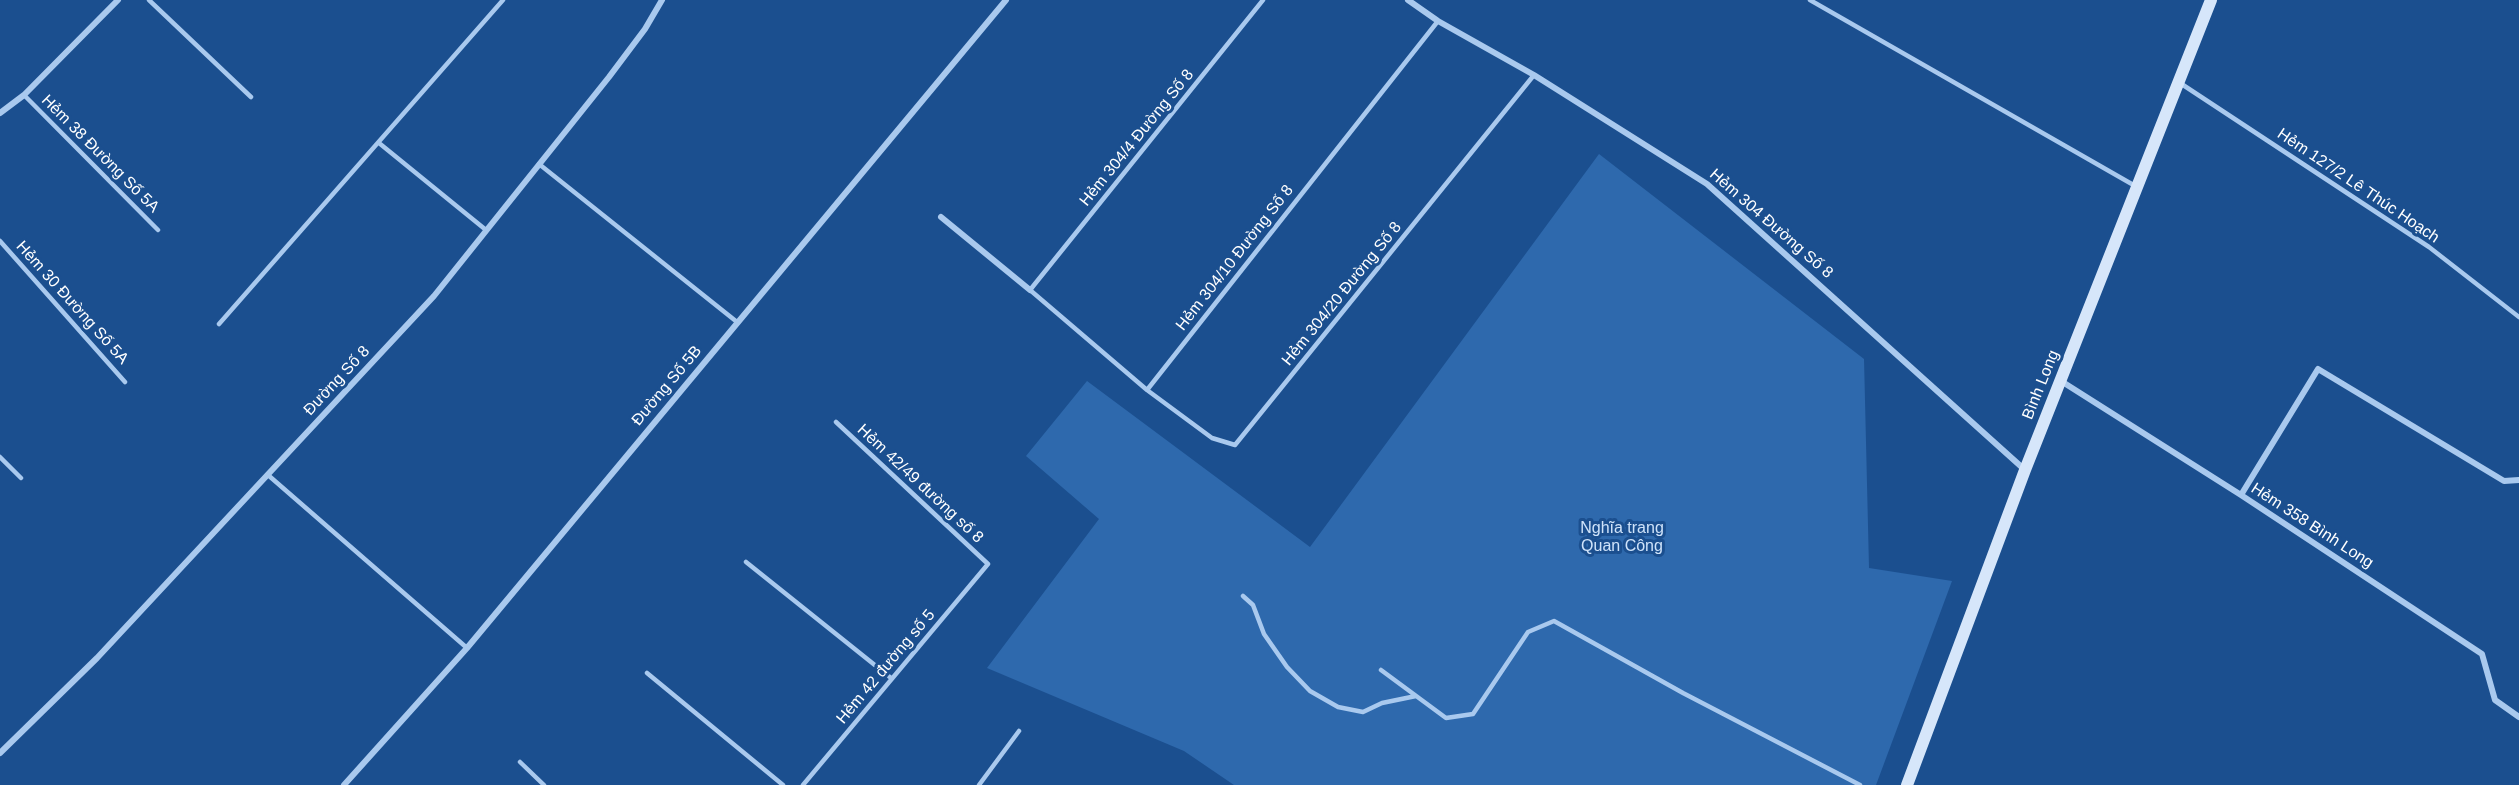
<!DOCTYPE html>
<meta charset="utf-8">
<style>
body{margin:0}
canvas{display:block;background:#1b4f8f}
</style>
<canvas width="2519" height="785"></canvas>
<script>
const g = document.querySelector('canvas').getContext('2d');
g.lineJoin = 'round';
function fillPath(path, color) { g.fillStyle = color; g.fill(path, 'evenodd'); }
const toPath = rows => new Path2D(rows.map(r => 'M' + r).join(''));
function stroke(path, color, width, dash) { g.strokeStyle = color; g.lineWidth = width; g.lineCap = dash ? 'butt' : 'round'; g.setLineDash(dash || []); g.stroke(path); }
function label(font, color, halo, rows, align = 'center') {
  g.font = font + ' Helvetica,sans-serif'; g.lineWidth = 6; g.setLineDash([]); g.textBaseline = 'middle'; g.strokeStyle = halo; g.fillStyle = color; for (const [text, x, y, turn = 0] of rows) {
    g.save(); g.translate(x, y); g.rotate((+turn || 0) * Math.PI / 180); g.textAlign = isNaN(turn) ? turn : align; if (halo) g.strokeText(text, 0, 0); g.fillText(text, 0, 0); g.restore();
  }
}
fillPath(toPath([
 [1599,154,1864,359,1869,568,1952,581,1876,785,1234,785,1184,751,987,668,1099,519,1026,456,1087,381,1310,547]
]), '#2e69ad');
stroke(toPath([
 [149,0,251,97],
 [1263,0,1030,290,1147,390,1438,21],
 [1810,0,2137,187],
 [2180,83,2429,247,2519,317],
 [24,95,158,230],
 [379,143,486,230],
 [539,164,737,322],
 [0,241,125,382],
 [219,324,503,0],
 [1147,390,1212,438,1235,445,1534,75],
 [0,457,21,478],
 [268,475,467,648],
 [746,562,891,678],
 [1243,596,1253,605,1264,634,1287,667,1310,691,1338,707,1363,712,1382,703,1416,696],
 [1381,670,1446,718,1473,714,1528,632,1554,621,1683,693,1860,785],
 [647,673,783,785],
 [520,762,544,785],
 [803,785,988,564,836,422],
 [979,785,1019,731]
]), '#a9c9ee', 4.5);
stroke(toPath([
 [1408,0,1438,21,1534,75,1707,184,2025,470],
 [0,113,24,95,118,0],
 [941,217,1030,290],
 [2061,381,2241,495,2482,654,2495,700,2519,717],
 [2241,495,2318,369,2504,481,2519,480],
 [0,753,97,658,434,296,609,77,645,29,662,0],
 [344,785,467,648,1006,0]
]), '#a9c9ee', 6);
stroke(toPath([
 [1907,785,2025,470,2211,0]
]), '#d6e6fa', 12);
label('16px', '#fff', '#1b4f8f', [
 ["Hẻm 304/4 Đường Số 8",1137,138,-51],
 ["Hẻm 38 Đường Số 5A",100,154,45],
 ["Hẻm 127/2 Lê Thúc Hoạch",2358,186,34],
 ["Hẻm 304 Đường Số 8",1771,224,41],
 ["Hẻm 304/10 Đường Số 8",1235,258,-52],
 ["Hẻm 304/20 Đường Số 8",1342,294,-51],
 ["Hẻm 30 Đường Số 5A",72,303,48],
 ["Đường Số 8",337,381,-47],
 ["Bình Long",2041,385,-68],
 ["Đường Số 5B",667,386,-50],
 ["Hẻm 42/49 đường số 8",920,484,43],
 ["Hẻm 358 Bình Long",2312,526,33],
 ["Hẻm 42 đường số 5",886,667,-50]
]);
label('16px', '#cfe3fa', '#1b4f8f', [
 ["Nghĩa trang",1622,529],
 ["Quan Công",1622,547]
]);
</script>
